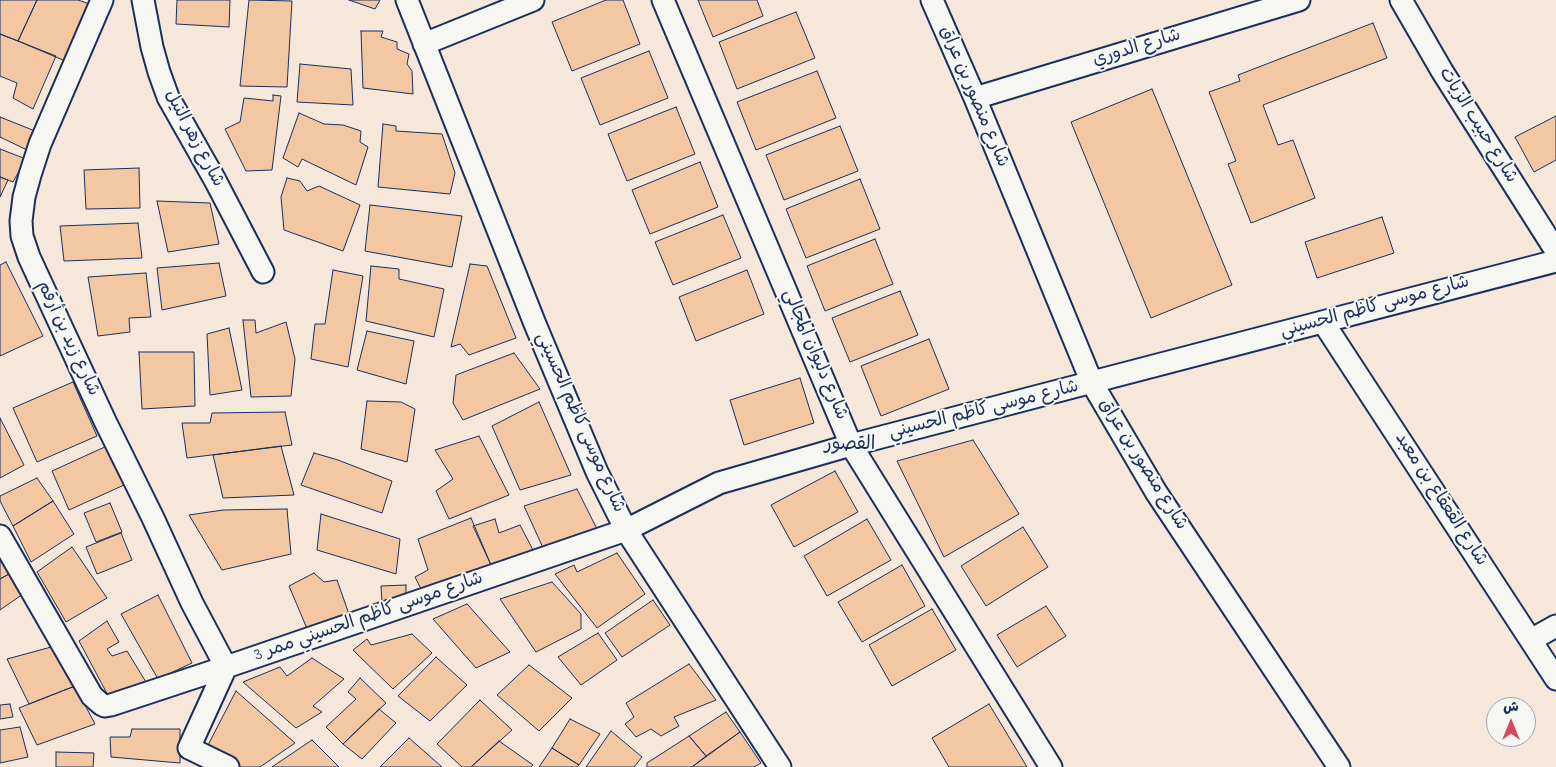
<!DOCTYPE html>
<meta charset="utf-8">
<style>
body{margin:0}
#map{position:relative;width:1556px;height:767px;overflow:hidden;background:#f6f6f2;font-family:"Indie Flower","Playpen Sans Arabic",sans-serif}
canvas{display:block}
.north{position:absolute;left:1486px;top:697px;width:50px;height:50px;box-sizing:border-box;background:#f6f6f2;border:1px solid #9ea6b7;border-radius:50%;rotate:0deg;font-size:14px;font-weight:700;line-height:20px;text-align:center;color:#1b2f5e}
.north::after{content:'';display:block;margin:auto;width:18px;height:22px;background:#d1495b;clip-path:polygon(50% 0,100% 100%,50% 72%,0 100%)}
</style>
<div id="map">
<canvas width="1556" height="767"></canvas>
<div class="north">ش</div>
</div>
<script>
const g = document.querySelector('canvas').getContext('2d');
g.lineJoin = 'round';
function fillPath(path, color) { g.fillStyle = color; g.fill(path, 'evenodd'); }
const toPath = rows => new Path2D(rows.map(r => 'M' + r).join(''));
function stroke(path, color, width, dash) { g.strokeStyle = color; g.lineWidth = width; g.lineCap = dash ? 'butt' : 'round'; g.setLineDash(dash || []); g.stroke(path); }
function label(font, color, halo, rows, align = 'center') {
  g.font = font + ' "Indie Flower","Playpen Sans Arabic",sans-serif'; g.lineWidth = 4; g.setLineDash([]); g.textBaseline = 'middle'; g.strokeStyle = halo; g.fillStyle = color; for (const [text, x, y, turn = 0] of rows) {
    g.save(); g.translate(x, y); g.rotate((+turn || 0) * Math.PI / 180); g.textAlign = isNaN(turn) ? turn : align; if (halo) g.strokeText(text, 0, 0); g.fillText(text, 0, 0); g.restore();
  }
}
fillPath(toPath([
 [0,0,1556,0,1556,767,0,767],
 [1496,707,1526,707,1526,737,1496,737]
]), '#f5e8da');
const building = toPath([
 [0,0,37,0,18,41,0,34,0,0],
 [37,0,78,0,95,6,70,63,18,41,37,0],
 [177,0,230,0,229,27,176,24,177,0],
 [249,0,292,1,287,87,240,86,249,0],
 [349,0,380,0,375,9,349,0],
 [606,0,623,0,640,44,572,71,552,22,606,0],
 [698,0,757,0,763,16,713,37,698,0],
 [796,12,815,58,737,89,719,42,796,12],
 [1373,23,1387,58,1263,105,1278,145,1293,140,1315,198,1251,223,1228,164,1236,161,1209,92,1240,81,1238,75,1373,23],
 [361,31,383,31,381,37,397,42,397,49,409,54,407,64,412,71,413,94,363,88,361,31],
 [0,34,56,56,33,109,13,98,17,83,0,76,0,34],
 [649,51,668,98,600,125,581,78,649,51],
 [300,64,351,69,353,105,297,102,300,64],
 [817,71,836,118,756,150,737,102,817,71],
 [1152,89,1232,285,1151,318,1071,122,1152,89],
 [273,95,281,96,272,170,246,171,225,129,240,122,244,98,273,101,273,95],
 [676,107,695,154,627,181,608,134,676,107],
 [299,113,324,124,343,125,361,131,360,142,368,147,356,185,302,159,298,167,283,158,299,113],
 [1556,116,1556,160,1534,172,1515,137,1556,116],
 [0,117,35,131,27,150,0,137,0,117],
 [383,124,396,126,396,131,442,134,455,173,450,194,378,187,383,124],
 [840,126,858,171,784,200,766,155,840,126],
 [0,149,26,159,13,182,0,177,0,149],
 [700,162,718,207,650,234,632,190,700,162],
 [139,168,140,208,86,209,84,170,139,168],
 [0,177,8,180,0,197,0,177],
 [287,178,300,181,307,191,319,186,360,205,343,251,284,230,281,197,287,178],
 [860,179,880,229,806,258,786,209,860,179],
 [157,201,210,203,219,244,168,252,157,201],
 [370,205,462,216,452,267,365,251,370,205],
 [723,215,741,258,673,285,655,242,723,215],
 [1382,217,1394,253,1317,278,1305,242,1382,217],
 [138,223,142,258,64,261,60,226,138,223],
 [875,239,893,284,825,311,807,266,875,239],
 [6,262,43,336,0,356,0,265,6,262],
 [219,263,226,296,162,310,157,268,219,263],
 [470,264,487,266,516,338,469,355,460,344,451,347,470,264],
 [371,266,399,269,399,279,444,289,434,337,366,321,371,266],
 [333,270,363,276,348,367,311,359,315,324,325,324,333,270],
 [747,270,764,314,696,341,679,297,747,270],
 [146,273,151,317,129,318,130,332,98,336,88,277,146,273],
 [900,291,918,335,850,362,832,318,900,291],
 [243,320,255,320,256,333,286,322,295,359,291,396,251,397,243,320],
 [229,328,242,390,210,395,207,334,229,328],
 [367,331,414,341,406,384,357,370,367,331],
 [929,339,949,389,881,416,861,366,929,339],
 [139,352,194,352,195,406,142,409,139,352],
 [514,353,540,389,463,420,453,403,456,375,514,353],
 [800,378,814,423,744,445,730,400,800,378],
 [73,382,97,436,37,462,13,408,73,382],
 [367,401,401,402,415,409,407,462,361,449,367,401],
 [539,402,571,475,520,490,492,426,539,402],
 [285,412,292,445,187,458,182,423,210,423,212,413,285,412],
 [0,418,24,465,0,478,0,418],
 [479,436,509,495,449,519,436,491,453,479,435,450,479,436],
 [973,440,1019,514,944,557,897,461,973,440],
 [107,446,124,485,69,510,52,471,107,446],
 [281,446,294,495,223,498,213,455,281,446],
 [314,453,338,460,392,481,382,513,301,485,314,453],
 [835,471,858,512,794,547,771,505,835,471],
 [37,478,53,501,13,526,0,501,0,496,37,478],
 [577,489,597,529,544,550,524,506,577,489],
 [53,501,74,534,31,562,13,526,53,501],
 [110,503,122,532,96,542,84,513,110,503],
 [287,509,291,554,222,570,189,515,223,510,287,509],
 [321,514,400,539,396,574,317,550,321,514],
 [471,518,491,565,425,597,415,577,428,570,418,539,471,518],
 [495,519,499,533,520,525,533,550,491,565,473,526,495,519],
 [867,519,891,560,827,596,804,556,867,519],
 [1023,527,1048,567,986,606,961,566,1023,527],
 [121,533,132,560,97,574,86,547,121,533],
 [72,547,107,598,66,622,37,572,72,547],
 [617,553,645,594,597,628,555,574,574,565,577,572,617,553],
 [0,555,9,574,0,579,0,555],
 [902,565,925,606,862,642,838,602,902,565],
 [314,573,324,582,337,580,350,617,308,631,289,586,314,573],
 [9,574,23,594,0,610,0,579,9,574],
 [552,582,581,614,581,629,536,652,500,599,552,582],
 [406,585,406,597,382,603,381,586,406,585],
 [158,595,192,663,158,679,121,614,158,595],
 [653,600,670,625,622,657,605,633,653,600],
 [467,604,510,652,476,668,433,619,467,604],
 [1046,606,1066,636,1017,667,997,635,1046,606],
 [932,609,956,650,892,686,869,645,932,609],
 [107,621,119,642,107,649,112,656,127,651,149,687,111,701,79,641,107,621],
 [598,633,617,660,581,685,558,657,598,633],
 [412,634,432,653,393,689,353,650,367,639,371,645,412,634],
 [55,646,75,686,29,704,7,659,55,646],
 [436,657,467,685,430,721,398,696,436,657],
 [312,658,344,679,313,706,322,712,296,728,243,682,280,667,287,676,312,658],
 [689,664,716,700,674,717,679,726,661,736,651,729,636,737,625,724,634,717,626,703,689,664],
 [529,665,572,698,539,731,497,695,529,665],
 [360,678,386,703,343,744,326,727,356,699,348,692,360,678],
 [75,686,95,724,37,745,19,708,75,686],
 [236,691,295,743,260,767,239,767,207,747,236,691],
 [480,700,512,730,471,767,462,767,437,744,480,700],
 [10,704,13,717,0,719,0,705,10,704],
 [989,704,1027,767,949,767,932,738,989,704],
 [379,709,396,723,362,759,343,744,379,709],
 [726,712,740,732,706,756,689,736,726,712],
 [570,719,600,734,579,765,552,748,570,719],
 [20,727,28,757,0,763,0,730,20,727],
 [132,729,180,729,180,763,111,757,110,737,130,737,132,729],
 [611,731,642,757,634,767,586,767,611,731],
 [740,732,761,763,754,767,692,767,740,732],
 [689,736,706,756,692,767,647,767,647,763,689,736],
 [409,738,442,767,380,767,409,738],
 [312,740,339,767,272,767,312,740],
 [499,741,533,765,531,767,471,767,499,741],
 [552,748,579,765,577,767,539,767,552,748],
 [56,752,94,753,93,767,56,767,56,752]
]);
fillPath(building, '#f3c7a2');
stroke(building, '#1b2f5e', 1);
const minor = toPath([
 [102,0,40,144,30,175,24,197,21,221,22,236,29,257,105,421,153,518,192,603,226,667,189,748,228,767],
 [143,0,152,47,159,72,168,97,215,180,263,272],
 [407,0,535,324,597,472,626,530,780,767],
 [663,0,851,445,1051,767],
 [932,0,975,98,1092,383,1156,492,1339,767],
 [1401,0,1442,71,1556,251],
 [424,44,533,0],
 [975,98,1299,0],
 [1323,322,1556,679],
 [0,536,92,696,101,704,105,706,111,705,226,667,626,530,719,483,851,445,1556,261],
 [1531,640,1556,626]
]);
stroke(minor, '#1b2f5e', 25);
stroke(minor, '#f6f6f2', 21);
label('18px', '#1b2f5e', '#f6f6f2', [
 ["شارع الدوري",1137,49,-17],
 ["شارع منصور بن عراق",973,97,67],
 ["شارع حبيب الزيات",1477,126,58],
 ["شارع زهر النيل",193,139,62],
 ["شارع موسى كاظم الحسيني",1375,308,-15],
 ["شارع زيد بن أرقم",67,339,65],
 ["شارع دليوان المجالي",814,355,67],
 ["شارع موسى كاظم الحسيني",984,411,-14],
 ["شارع موسى كاظم الحسيني",579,423,66],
 ["شارع منصور بن عراق",1142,465,58],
 ["شارع القعقاع بن معبد",1440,500,57],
 ["شارع موسى كاظم الحسيني ممر 3",369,618,-19]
]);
label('19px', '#1b2f5e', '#f6f6f2', [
 ["القصور",850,446]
]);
</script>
